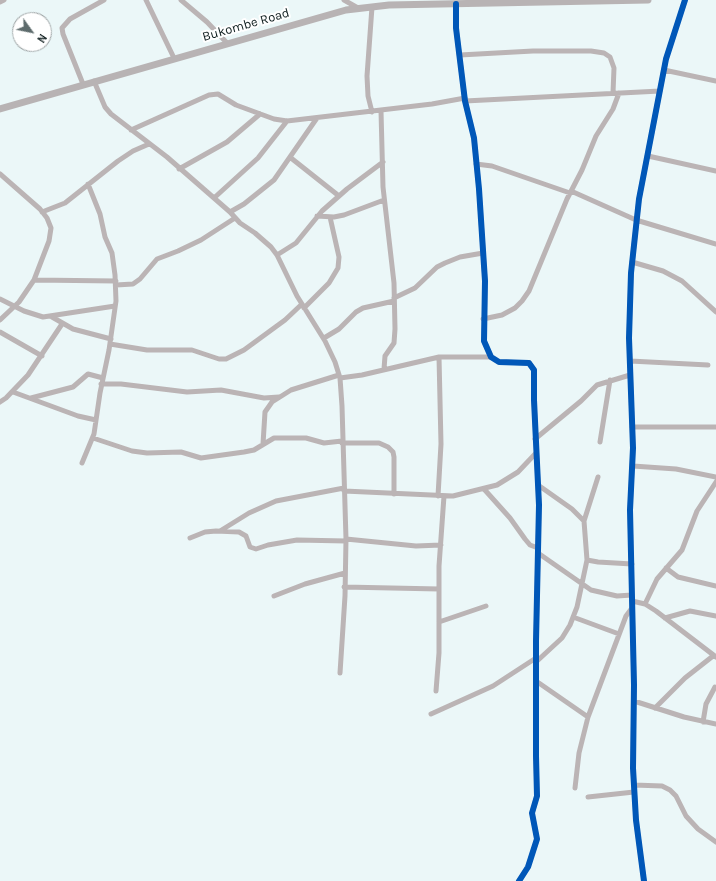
<!DOCTYPE html>
<style>
body{margin:0}
#map{position:relative;width:716px;height:881px;overflow:hidden;background:#ebf7f8;font-family:Karla,sans-serif}
canvas{display:block}
.north{position:absolute;left:12px;top:12px;width:40px;height:40px;box-sizing:border-box;background:#fff;border:1px solid #9fa5a6;border-radius:50%;rotate:123deg;font-size:11px;font-weight:700;line-height:16px;text-align:center;color:#101f20}
.north::after{content:'';display:block;margin:auto;width:14px;height:18px;background:#5d6b6c;clip-path:polygon(50% 0,100% 100%,50% 72%,0 100%)}
</style>
<div id="map">
<canvas width="716" height="881"></canvas>
<div class="north">N</div>
</div>
<script>
const g = document.querySelector('canvas').getContext('2d');
g.lineJoin = 'round';
const toPath = rows => new Path2D(rows.map(r => 'M' + r).join(''));
function stroke(path, color, width, dash) { g.strokeStyle = color; g.lineWidth = width; g.lineCap = dash ? 'butt' : 'round'; g.setLineDash(dash || []); g.stroke(path); }
function label(font, color, halo, rows, align = 'center') {
  g.font = font + ' Karla,sans-serif'; g.lineWidth = 4; g.setLineDash([]); g.textBaseline = 'middle'; g.strokeStyle = halo; g.fillStyle = color; for (const [text, x, y, turn = 0] of rows) {
    g.save(); g.translate(x, y); g.rotate((+turn || 0) * Math.PI / 180); g.textAlign = isNaN(turn) ? turn : align; if (halo) g.strokeText(text, 0, 0); g.fillText(text, 0, 0); g.restore();
  }
}
stroke(toPath([
 [146,0,174,58],
 [181,0,207,22,227,43],
 [344,0,358,8],
 [0,2,4,0],
 [456,4,456,28,465,101,474,138,479,189,485,281,484,341,491,357,499,362,529,363,534,370,534,400,539,505,536,641,536,756,537,796,532,813,537,839,528,867,519,881],
 [372,7,367,76,368,96,372,112],
 [460,55,533,51,591,51,604,53,610,57,614,68,613,93],
 [664,70,716,81],
 [94,81,105,107,111,114,167,157,230,212,240,223,255,233,271,247,277,255,297,296,325,341,335,362,340,378,342,406,346,539,345,596,340,673],
 [83,84,63,34,62,28,70,19,104,0],
 [465,101,660,91],
 [381,111,383,187,394,283,395,329,394,343,385,356,384,369],
 [131,130,209,95,218,94,236,105,274,119,287,121,432,104,465,98],
 [648,156,716,171],
 [291,158,339,196],
 [476,164,492,166,570,193],
 [179,169,227,142,260,114],
 [0,174,40,209,47,218,51,228,49,241,34,280,19,302,0,320],
 [571,191,636,220,716,244],
 [214,198,258,158,287,121],
 [42,212,65,203,118,161,133,151,149,144],
 [230,212,244,204,274,180,317,118],
 [317,216,334,217,344,215,384,200],
 [277,255,296,243,322,211,347,189,383,162],
 [632,262,663,271,682,281,716,312],
 [34,280,116,281],
 [116,285,133,284,140,279,157,259,178,251,201,240,235,218],
 [394,298,415,288,437,267,445,263,460,257,483,253],
 [0,299,24,311,43,317,115,306],
 [304,308,329,283,338,268,339,257,330,217],
 [52,317,73,329,111,339],
 [483,319,502,315,515,308,522,301,529,291,567,199,582,170,596,136,613,109,619,93],
 [0,332,42,356],
 [324,338,339,329,356,312,363,308,394,301],
 [110,344,147,350,192,350,219,359,226,359,244,350,285,320,302,304],
 [630,361,708,365],
 [340,378,362,375,439,357,491,357],
 [101,384,121,384,187,392,221,390,264,398,279,397],
 [13,392,78,416,96,420],
 [31,398,73,387,88,374,103,378],
 [0,402,6,398,28,375,62,324],
 [632,427,716,427],
 [93,438,132,451,147,453,181,452,201,458,244,452,254,450,274,438,306,438,324,443,342,441],
 [535,439,581,401,597,385,630,375],
 [600,442,610,380],
 [342,443,379,443,388,447,393,452,394,457,394,494],
 [263,444,265,412,272,402,291,390,339,375],
 [82,463,94,434,100,393,109,350,116,301,115,275,112,253,105,237,100,214,88,184],
 [633,466,676,469,716,477],
 [484,489,510,518,525,539,530,545,538,548],
 [344,491,453,496,497,485,518,472,536,453],
 [438,496,441,444,439,357],
 [584,521,598,477],
 [220,531,249,513,276,501,344,488],
 [190,538,205,532,216,531,239,532,246,536,250,547,256,549,268,545,297,540,346,541],
 [346,539,416,546,441,545],
 [538,553,591,590,617,596,632,595],
 [587,560,598,562,632,564],
 [666,568,678,577,716,586],
 [344,587,439,589],
 [274,596,305,584,345,573],
 [632,601,645,604,656,611,716,657],
 [645,604,657,579,682,550,697,511,716,482],
 [573,617,619,634],
 [665,618,690,611,716,616],
 [439,622,486,606],
 [536,662,562,638,570,625,577,607,587,560,584,521,572,509,538,485],
 [536,681,588,717],
 [436,691,439,653,439,566,444,496],
 [634,701,684,717,716,724],
 [655,708,685,678,713,656],
 [431,714,493,686,536,658],
 [703,722,706,704,715,687],
 [634,785,662,786,670,790,676,796,686,816,698,829,716,842],
 [575,788,579,753,588,717,626,616,632,608],
 [588,797,634,792],
 [644,881,636,820,633,768,634,685,630,510,633,448,629,338,631,273,639,199,666,59,685,0]
]), '#bbb4b5', 5);
stroke(toPath([
 [0,109,346,10,389,5,648,0]
]), '#b8b3b4', 7);
stroke(toPath([
 [456,4,456,28,465,101,474,138,479,189,485,281,484,341,491,357,499,362,529,363,534,370,534,400,539,505,536,641,536,756,537,796,532,813,537,839,528,867,519,881],
 [644,881,636,820,633,768,634,685,630,510,633,448,629,338,631,273,639,199,666,59,685,0]
]), '#0057b8', 6);
label('13px', '#101f20', '#fff', [
 ["Bukombe Road",246,25,-16]
]);
</script>
